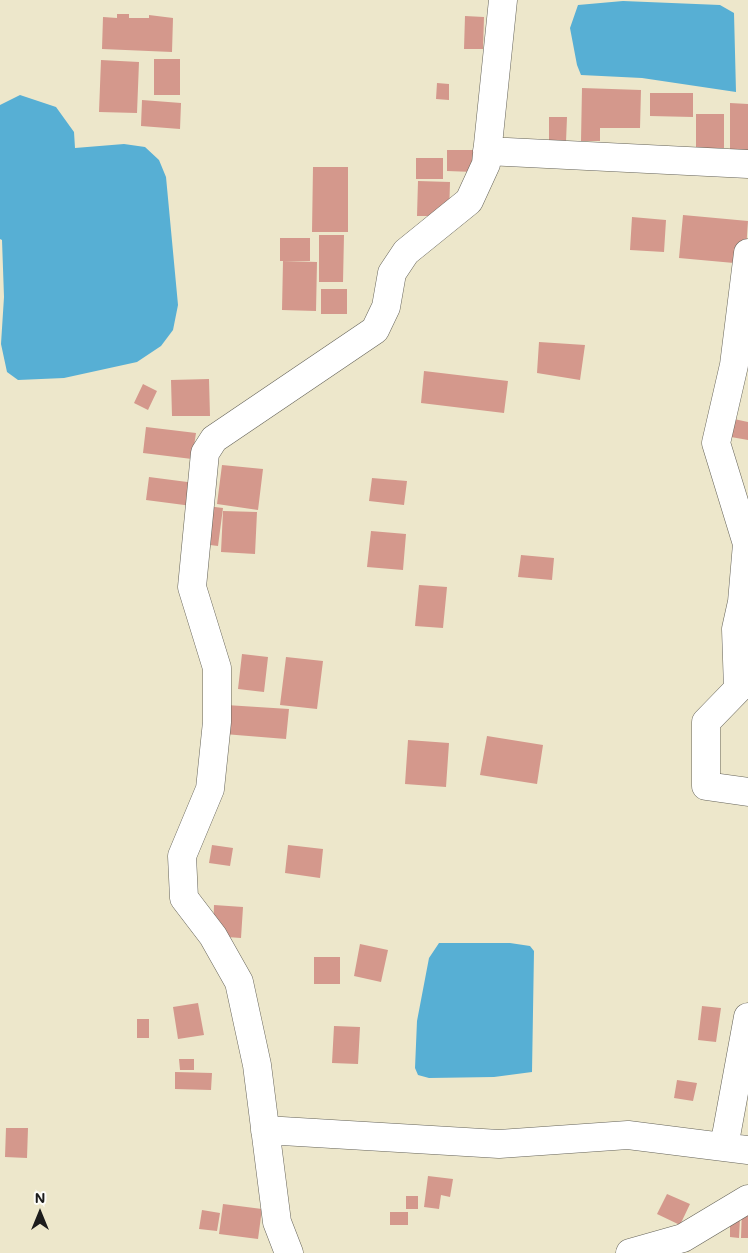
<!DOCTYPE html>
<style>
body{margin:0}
#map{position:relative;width:748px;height:1253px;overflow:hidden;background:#ede7cb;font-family:Mali,sans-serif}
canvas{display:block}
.north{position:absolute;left:15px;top:1188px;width:50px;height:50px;-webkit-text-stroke:4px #fdfcf7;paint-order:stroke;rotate:0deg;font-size:14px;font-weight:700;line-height:20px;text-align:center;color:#1c1c1c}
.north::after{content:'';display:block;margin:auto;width:18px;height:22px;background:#1c1c1c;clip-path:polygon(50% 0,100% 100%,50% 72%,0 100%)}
</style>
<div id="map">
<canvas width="748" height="1253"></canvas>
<div class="north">N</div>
</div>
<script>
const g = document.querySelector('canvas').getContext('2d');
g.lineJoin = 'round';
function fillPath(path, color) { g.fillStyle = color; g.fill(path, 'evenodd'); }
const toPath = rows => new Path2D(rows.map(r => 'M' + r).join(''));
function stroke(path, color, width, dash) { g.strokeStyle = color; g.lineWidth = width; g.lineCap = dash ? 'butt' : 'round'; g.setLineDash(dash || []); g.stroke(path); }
fillPath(toPath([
 [623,1,720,5,734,13,736,92,642,78,581,75,577,65,570,28,578,5],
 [20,95,56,107,74,132,75,148,124,144,145,147,159,160,166,177,178,305,173,330,161,346,137,362,64,378,18,380,7,372,1,344,4,297,2,240,0,239,0,105],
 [439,943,510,943,530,946,534,951,532,1072,494,1077,429,1078,418,1075,415,1068,417,1021,429,958]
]), '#57afd4');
fillPath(toPath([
 [117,14,129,14,129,18,149,18,149,15,173,18,172,52,102,49,103,17,117,18],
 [465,16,484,17,483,49,464,49],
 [154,59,180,59,180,95,154,95],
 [101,60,139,62,137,113,99,112],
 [437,83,449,84,449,100,436,99],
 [582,88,641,90,640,128,600,128,600,141,581,141],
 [650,93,693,93,693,117,650,116],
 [142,100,181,103,180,129,141,126],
 [730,103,748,104,748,153,730,153],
 [696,114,724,114,724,148,696,148],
 [549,117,567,117,566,142,549,142],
 [447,150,474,150,474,172,447,171],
 [416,158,443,158,443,179,416,179],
 [313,167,348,167,348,232,312,232],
 [418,181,450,182,449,216,417,216],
 [683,215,748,221,745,264,679,258],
 [632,217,666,220,664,252,630,250],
 [319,235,344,235,343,282,319,282],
 [280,238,310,238,310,261,280,261],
 [283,261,317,262,316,311,282,310],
 [321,289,347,289,347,314,321,314],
 [539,342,585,345,580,380,537,373],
 [424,371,508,381,504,413,421,403],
 [209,379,210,416,172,416,171,380],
 [143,384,157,391,148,410,134,403],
 [734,419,748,422,748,440,731,437],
 [146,427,196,433,192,459,143,453],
 [222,465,263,469,258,510,217,504],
 [149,477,195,483,192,506,146,500],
 [372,478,407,481,404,505,369,501],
 [207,506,223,508,218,546,202,544],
 [223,511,257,512,255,554,221,552],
 [371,531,406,534,403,570,367,567],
 [521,555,554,558,552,580,518,577],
 [419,585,447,587,443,628,415,626],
 [242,654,268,657,264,692,238,689],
 [286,657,323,661,317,709,280,705],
 [226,705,289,709,286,739,224,734],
 [487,736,543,745,537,784,480,775],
 [408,740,449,743,446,787,405,784],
 [212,845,233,848,230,866,209,863],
 [288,845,323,849,320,878,285,873],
 [214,905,243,907,241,938,213,936],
 [360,944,388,950,381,982,354,976],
 [314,957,340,957,340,984,314,984],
 [198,1003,204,1035,178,1039,173,1007],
 [702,1006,721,1008,716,1042,698,1040],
 [137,1019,149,1019,149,1038,137,1038],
 [334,1026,360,1027,358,1064,332,1063],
 [179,1059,194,1059,194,1070,180,1070],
 [175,1072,212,1073,211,1090,175,1089],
 [677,1080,697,1083,693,1101,674,1098],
 [6,1128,28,1128,27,1158,5,1157],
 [428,1176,453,1179,450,1197,441,1195,439,1209,424,1207],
 [667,1194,690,1204,680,1225,657,1214],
 [406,1196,418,1196,418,1209,406,1209],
 [223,1204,262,1209,258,1239,219,1234],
 [742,1208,748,1208,748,1238,741,1238],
 [202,1210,220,1213,217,1231,199,1229],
 [390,1212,408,1212,408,1225,390,1225],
 [730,1217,740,1218,739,1238,730,1237]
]), '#d4988c');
const minor = toPath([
 [487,151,748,164],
 [748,253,734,365,716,443,747,544,742,602,736,629,738,689,706,722,706,786,748,792],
 [265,1130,499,1144,628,1135,748,1150],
 [724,1147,748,1017],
 [289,1253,277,1222,257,1065,239,982,213,936,184,898,182,856,210,789,217,722,217,668,192,587,205,453,214,439,375,330,386,307,392,273,406,252,469,201,486,164,503,0],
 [630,1253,683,1238,748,1199]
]);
stroke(minor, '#656359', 29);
stroke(minor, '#fff', 28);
</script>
